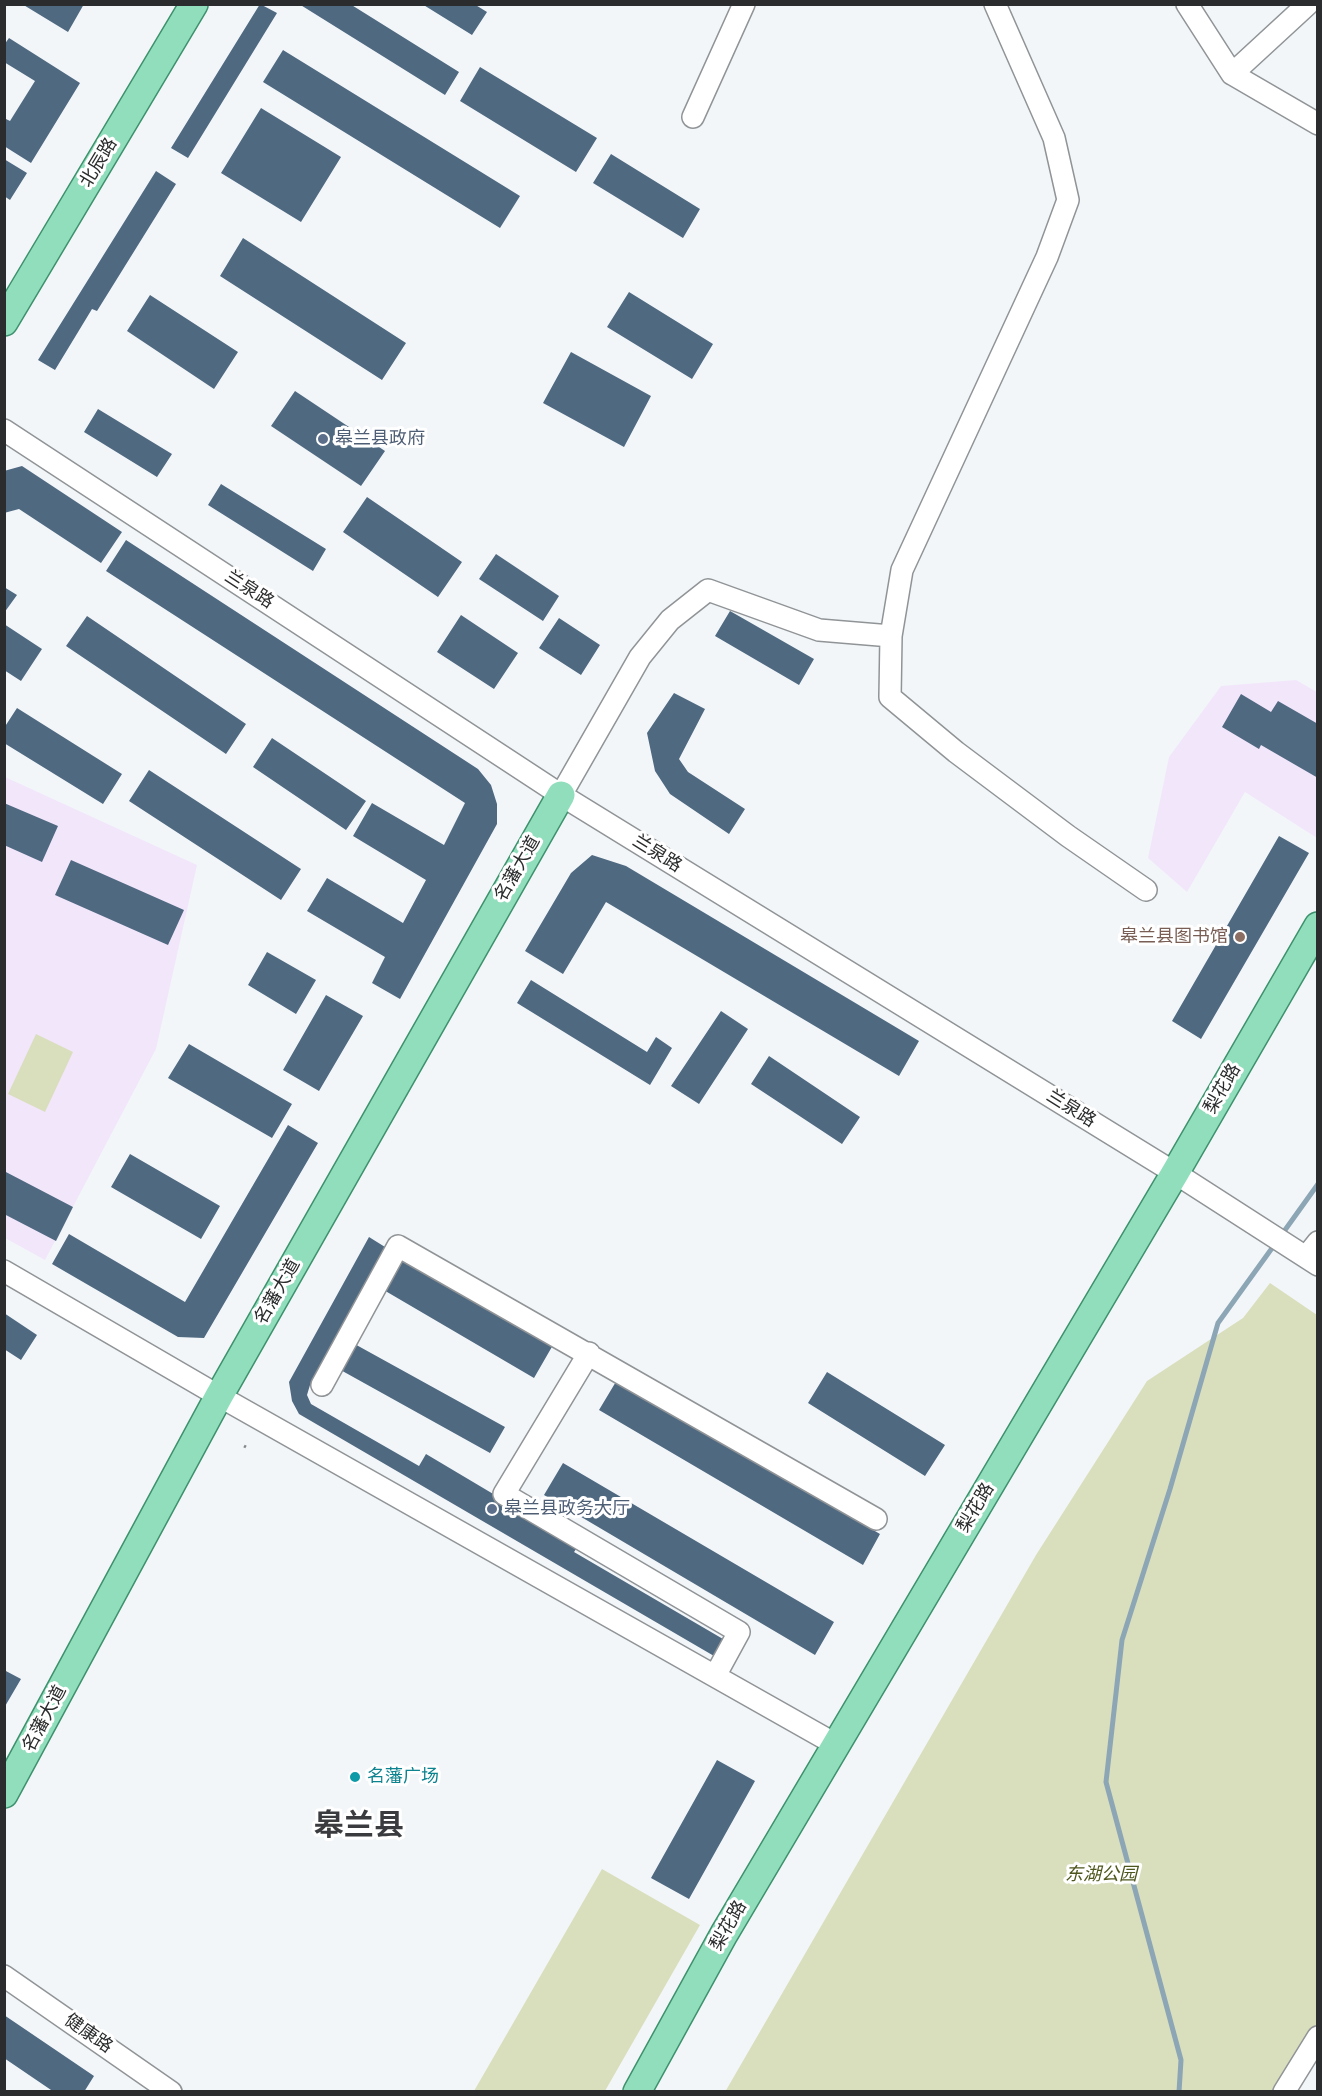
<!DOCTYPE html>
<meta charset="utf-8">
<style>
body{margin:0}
#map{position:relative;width:1322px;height:2096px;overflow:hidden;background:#f2f6f9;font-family:"Times New Roman",serif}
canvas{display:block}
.frame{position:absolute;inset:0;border:6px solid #2b2c2d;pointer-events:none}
</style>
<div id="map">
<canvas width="1322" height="2096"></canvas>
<div class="frame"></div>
</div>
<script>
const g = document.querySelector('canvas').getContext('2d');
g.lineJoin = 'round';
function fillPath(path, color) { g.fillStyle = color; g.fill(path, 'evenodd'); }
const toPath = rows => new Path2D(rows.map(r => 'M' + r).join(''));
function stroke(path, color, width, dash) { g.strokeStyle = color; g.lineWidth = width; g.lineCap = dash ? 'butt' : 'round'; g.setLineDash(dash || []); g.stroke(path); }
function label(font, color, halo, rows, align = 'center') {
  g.font = font + ' "Times New Roman","Noto Sans SC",serif'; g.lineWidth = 6; g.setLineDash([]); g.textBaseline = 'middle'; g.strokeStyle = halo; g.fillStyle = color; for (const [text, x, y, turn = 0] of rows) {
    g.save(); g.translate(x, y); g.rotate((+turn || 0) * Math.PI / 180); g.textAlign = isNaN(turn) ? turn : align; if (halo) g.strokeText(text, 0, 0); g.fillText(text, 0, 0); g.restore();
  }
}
fillPath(toPath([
 [1296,680,1317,692,1317,838,1245,792,1187,892,1148,858,1169,757,1221,686],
 [5,777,197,865,156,1049,45,1260,5,1238]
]), '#f2e6fb');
fillPath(toPath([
 [36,1034,73,1052,45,1112,8,1094],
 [1270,1283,1317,1315,1318,2038,1286,2091,725,2092,1036,1555,1147,1381,1243,1318],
 [602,1869,700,1925,605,2091,474,2091]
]), '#d9dfbd');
stroke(toPath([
 [1280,1237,1318,1184],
 [1179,2092,1181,2060,1106,1782,1122,1640,1170,1489,1218,1323,1275,1244]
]), '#8da6b6', 5);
fillPath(toPath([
 [22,4,84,4,68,32],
 [260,4,277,13,188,158,171,148],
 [299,4,350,4,459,72,445,95],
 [422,4,474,4,487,12,472,35],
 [9,38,80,83,31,163,4,146,4,118,10,121,35,81,4,62,4,45],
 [283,50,520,196,500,228,263,82],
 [480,67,597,138,576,172,460,101],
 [261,108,341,157,301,222,221,173],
 [611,154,700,209,683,238,593,183],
 [4,159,27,173,10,200,4,196],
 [156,171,176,184,97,311,92,309,55,370,38,360],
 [243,238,406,343,382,380,220,276],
 [629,292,713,344,692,379,607,327],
 [150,295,238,352,214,389,127,331],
 [571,352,651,396,624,447,543,403],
 [295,391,385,451,361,486,271,426],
 [98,409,172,454,157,477,84,432],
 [22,466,122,532,101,563,19,509,4,513,4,471],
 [221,484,326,549,313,571,208,505],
 [367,497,462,562,438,597,343,532],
 [126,540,478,769,491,785,497,804,497,824,400,999,372,983,385,957,307,911,327,878,403,923,426,880,353,836,372,803,444,845,465,803,106,571],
 [496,554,559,596,543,621,479,579],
 [4,587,17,595,4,613],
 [730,611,814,659,799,685,715,636],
 [461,615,518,653,494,689,437,652],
 [87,616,246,724,226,754,66,646],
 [559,618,600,645,581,675,539,648],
 [4,624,42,649,21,681,4,670],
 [674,693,705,709,679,759,688,772,745,809,729,834,670,794,655,771,647,733],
 [1241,694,1271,712,1278,701,1318,724,1318,778,1261,745,1259,749,1222,727],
 [17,708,122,774,103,804,4,743,4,728],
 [272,738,366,801,346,830,253,767],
 [149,770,301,869,281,900,129,801],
 [4,803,58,826,42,862,4,845],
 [1279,836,1309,853,1201,1039,1172,1021],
 [592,855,626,866,919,1041,899,1076,606,902,563,974,525,951,571,873],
 [71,860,184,910,168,945,55,895],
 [267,952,316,980,296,1014,248,985],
 [531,980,647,1052,656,1037,672,1048,650,1085,517,1003],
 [326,995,363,1016,319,1091,283,1070],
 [721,1011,748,1029,699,1104,671,1086],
 [189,1044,292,1104,272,1138,168,1078],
 [769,1056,860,1117,842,1144,751,1084],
 [288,1125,318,1143,204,1338,178,1337,52,1264,69,1234,185,1302],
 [130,1154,220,1206,201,1239,111,1187],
 [4,1171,73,1207,56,1241,4,1214],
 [369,1237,385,1247,310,1385,307,1395,311,1404,419,1466,426,1454,579,1545,574,1552,723,1639,714,1656,299,1414,292,1401,289,1382],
 [401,1256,553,1345,534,1378,382,1289],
 [4,1313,37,1335,21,1360,4,1349],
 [351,1342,505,1427,490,1453,337,1368],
 [827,1372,945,1445,925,1476,808,1403],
 [617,1380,880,1534,863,1565,599,1410],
 [563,1463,834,1622,815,1655,544,1495],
 [4,1670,21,1679,4,1708],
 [717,1760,755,1781,689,1899,651,1878],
 [4,2015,94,2076,84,2092,54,2092,4,2058]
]), '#4f6981');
const minor = toPath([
 [995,4,1054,138,1068,200,1047,257,902,570,891,636,890,697,956,752,1068,836,1146,890],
 [1187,4,1232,74,1318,124],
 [1232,74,1308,4],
 [693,117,744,4],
 [4,430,561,795,1175,1173,1318,1265],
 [561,795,640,657,670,620,708,590,819,630,891,636],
 [1306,1257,1318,1242],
 [4,1271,219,1396,835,1744],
 [589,1353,504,1494,739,1632,715,1676],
 [322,1385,398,1246,876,1519],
 [4,1976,171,2092],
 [1284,2092,1318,2037]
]);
const major = toPath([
 [4,322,194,4],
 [4,1794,219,1396,561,795],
 [637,2092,724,1934,1175,1173,1318,926]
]);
stroke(minor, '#909497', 24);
stroke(major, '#3e916d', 30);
stroke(toPath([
 [244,1446,246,1447]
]), '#858789', 3, [3, 4.5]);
stroke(minor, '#fff', 21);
stroke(major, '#91debc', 27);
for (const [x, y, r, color] of [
 [323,439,6,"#5c6f8a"],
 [1240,937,6,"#8d6e63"],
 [492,1509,6,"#5c6f8a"],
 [355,1777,6,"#0f9aa8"]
]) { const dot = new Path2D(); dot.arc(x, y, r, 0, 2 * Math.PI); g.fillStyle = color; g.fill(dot); stroke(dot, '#fff', 2); }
label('18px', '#2b2c2d', '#fff', [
 ["北辰路",99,163,-59],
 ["兰泉路",249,590,33],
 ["兰泉路",657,854,32],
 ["名藩大道",518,869,-60],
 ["梨花路",1223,1089,-60],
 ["兰泉路",1071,1109,32],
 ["名藩大道",278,1292,-60],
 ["梨花路",976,1508,-59],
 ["名藩大道",45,1719,-62],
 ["梨花路",729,1926,-60],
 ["健康路",88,2034,35]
]);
label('18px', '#4e5e75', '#fff', [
 ["皋兰县政府",335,439],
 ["皋兰县政务大厅",504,1509]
], 'left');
label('18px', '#785e54', '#fff', [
 ["皋兰县图书馆",1228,937]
], 'right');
label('18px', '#0d838f', '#fff', [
 ["名藩广场",367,1777]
], 'left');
label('italic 18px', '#4f561d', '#fff', [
 ["东湖公园",1101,1875]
]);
label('bold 30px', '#393b3e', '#fff', [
 ["皋兰县",359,1827]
]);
</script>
